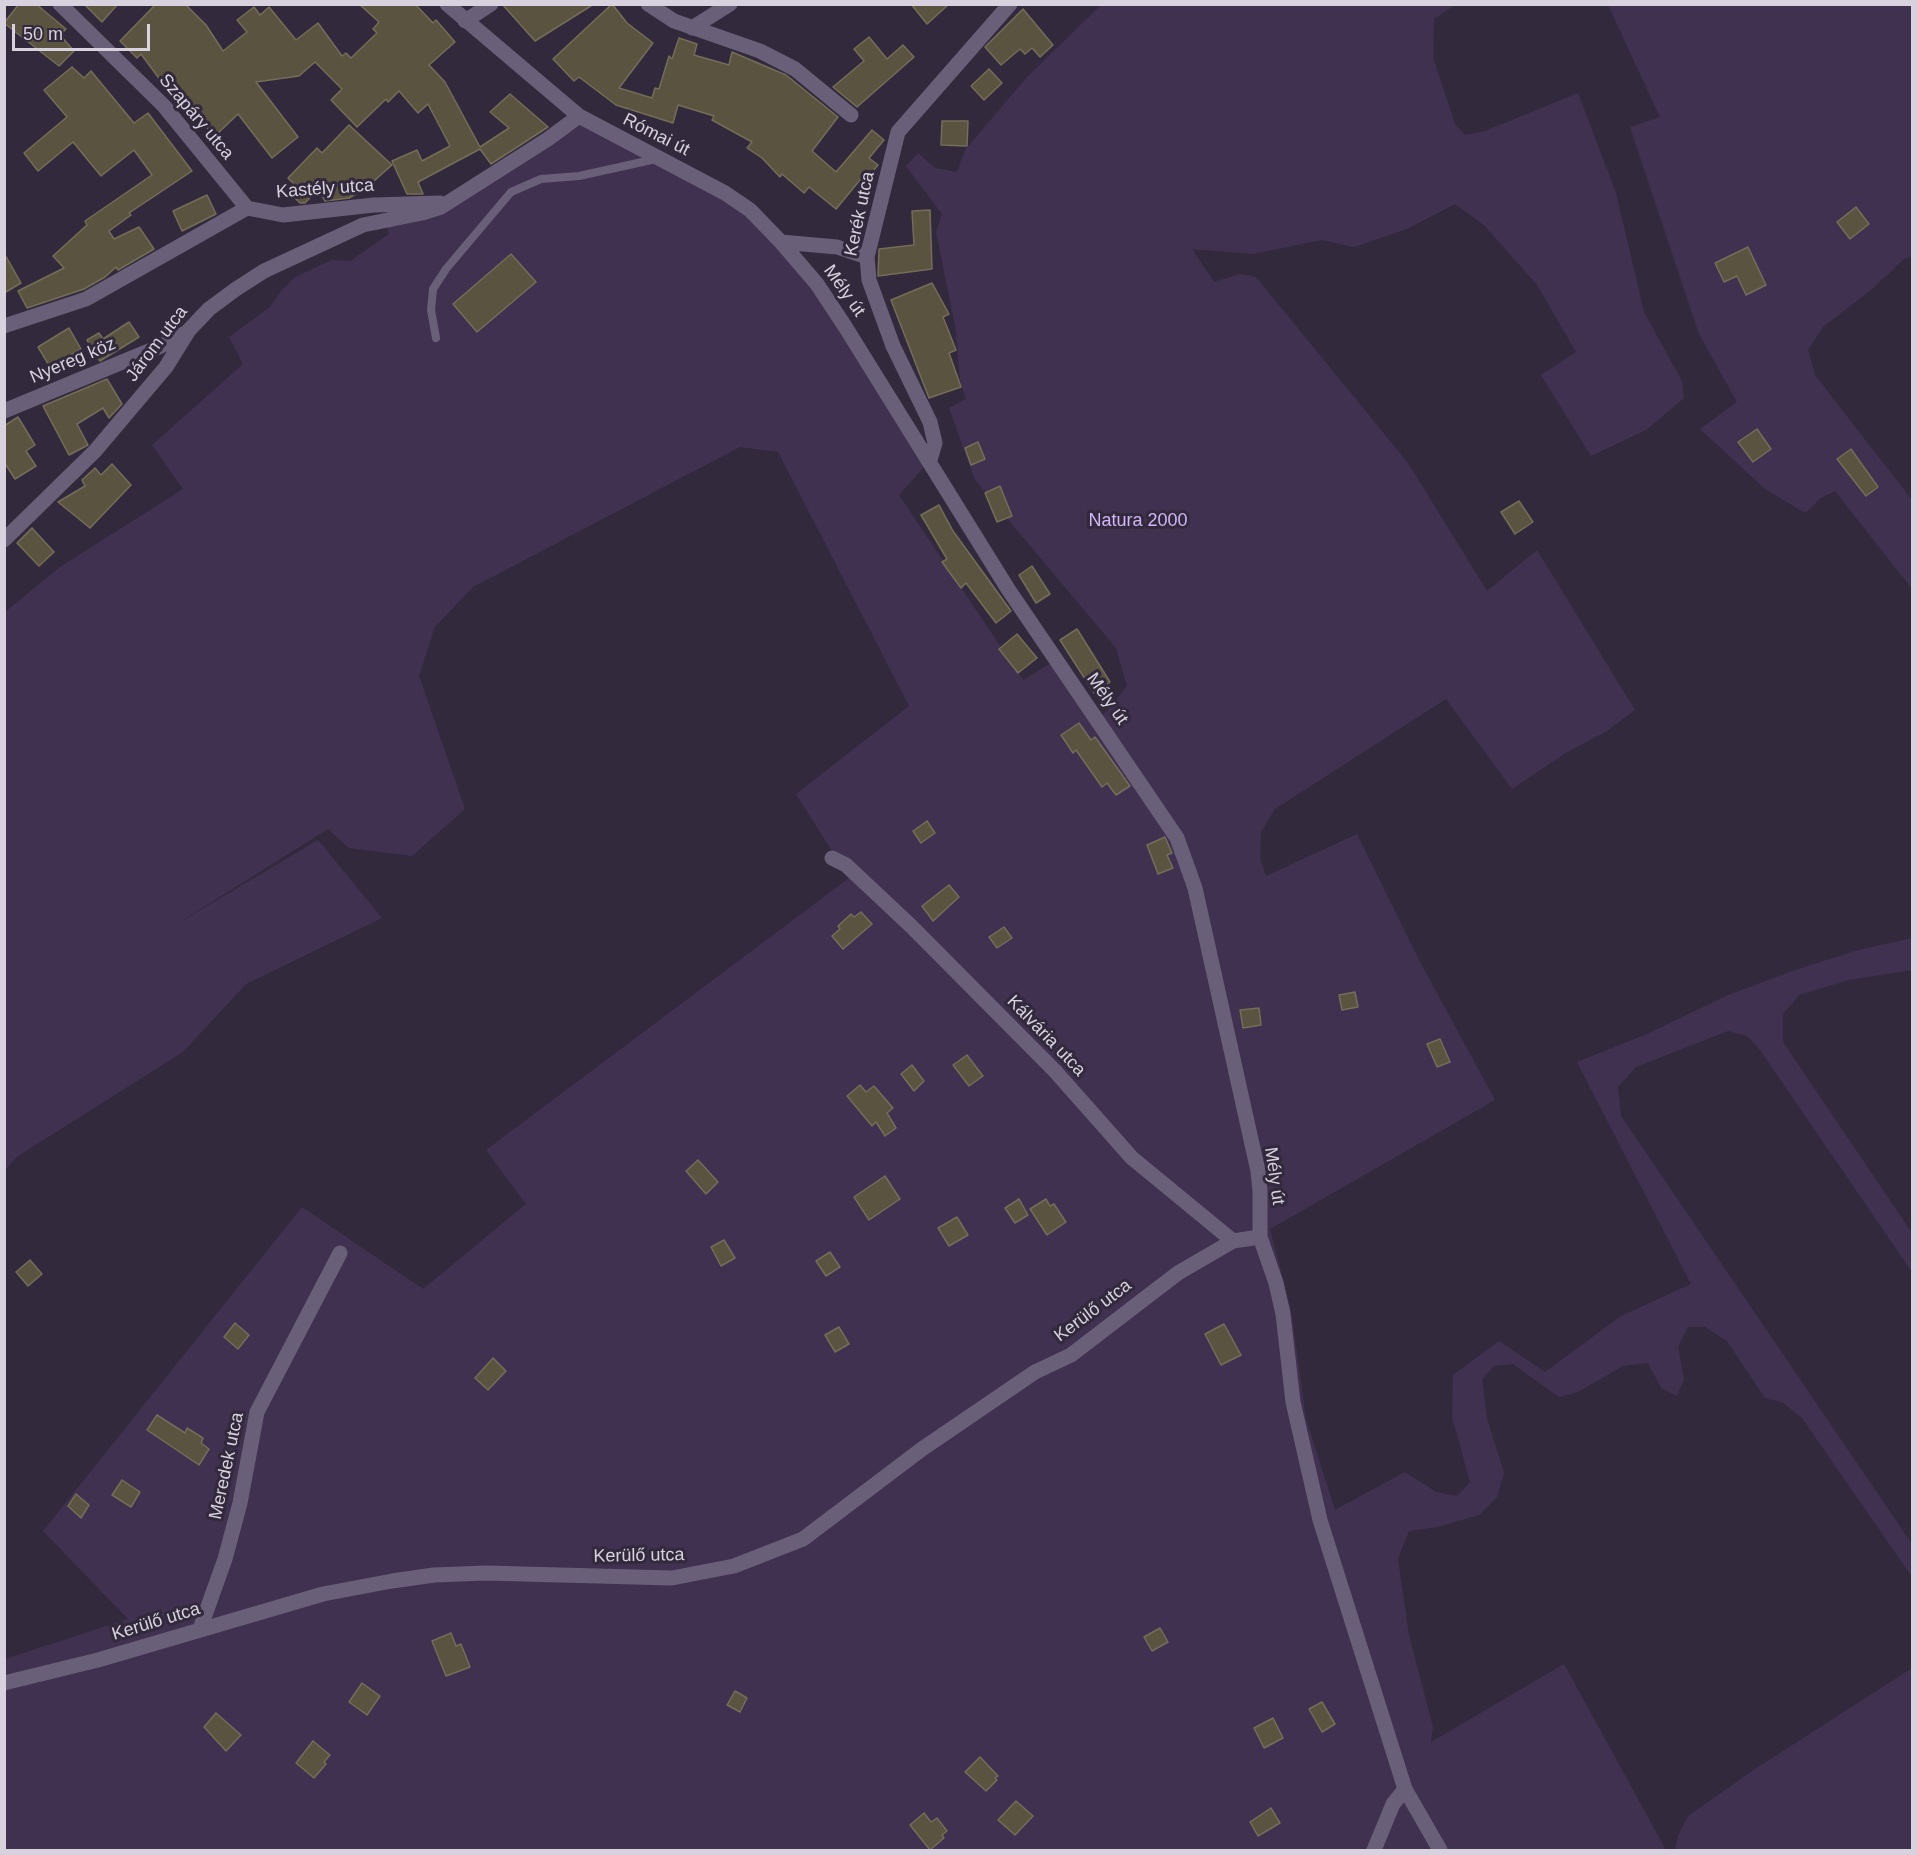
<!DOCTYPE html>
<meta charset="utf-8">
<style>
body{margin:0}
#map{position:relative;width:1917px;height:1855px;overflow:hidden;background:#322a3c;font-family:Helvetica,sans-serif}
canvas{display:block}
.frame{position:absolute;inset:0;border:6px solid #d7d2dd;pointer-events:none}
.scale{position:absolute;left:12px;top:24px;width:138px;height:27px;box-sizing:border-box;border:3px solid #d7d2dd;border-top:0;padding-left:8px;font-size:18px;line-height:21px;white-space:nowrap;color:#d7d2dd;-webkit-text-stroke:4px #322a3c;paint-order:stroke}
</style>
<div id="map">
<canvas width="1917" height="1855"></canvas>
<div class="frame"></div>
<div class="scale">50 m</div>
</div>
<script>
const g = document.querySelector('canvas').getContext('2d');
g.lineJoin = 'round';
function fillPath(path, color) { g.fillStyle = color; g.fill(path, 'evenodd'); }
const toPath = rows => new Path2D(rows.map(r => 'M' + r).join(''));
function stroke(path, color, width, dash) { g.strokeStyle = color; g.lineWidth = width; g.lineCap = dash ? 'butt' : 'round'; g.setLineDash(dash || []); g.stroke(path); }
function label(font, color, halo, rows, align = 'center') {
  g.font = font + ' Helvetica,sans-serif'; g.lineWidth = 6; g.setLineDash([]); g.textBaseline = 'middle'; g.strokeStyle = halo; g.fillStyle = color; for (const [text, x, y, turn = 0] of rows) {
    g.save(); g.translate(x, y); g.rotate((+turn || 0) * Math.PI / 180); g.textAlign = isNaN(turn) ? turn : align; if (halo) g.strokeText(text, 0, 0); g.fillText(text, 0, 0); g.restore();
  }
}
fillPath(toPath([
 [1101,5,1455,5,1434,19,1433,57,1455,124,1465,135,1485,131,1578,93,1616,193,1644,312,1682,381,1684,398,1646,430,1591,456,1541,375,1576,352,1537,285,1485,226,1455,204,1407,229,1354,247,1321,240,1253,254,1192,249,1214,282,1240,274,1256,277,1408,463,1487,591,1537,550,1635,710,1607,731,1564,754,1512,789,1446,699,1275,809,1261,832,1260,858,1266,876,1357,834,1417,956,1495,1100,1270,1229,1291,1310,1306,1419,1335,1510,1405,1472,1436,1492,1457,1496,1470,1482,1452,1417,1453,1375,1499,1341,1545,1372,1621,1316,1691,1284,1577,1062,1647,1034,1728,995,1795,970,1855,951,1912,938,1912,970,1849,980,1799,995,1783,1014,1783,1042,1912,1233,1912,1272,1760,1050,1747,1036,1728,1031,1636,1067,1618,1087,1621,1116,1912,1544,1912,1577,1802,1418,1782,1402,1765,1398,1727,1341,1705,1327,1688,1327,1678,1347,1684,1379,1677,1396,1661,1388,1648,1363,1623,1366,1578,1392,1559,1397,1513,1364,1494,1366,1482,1379,1487,1418,1504,1473,1497,1497,1479,1515,1437,1527,1409,1531,1398,1559,1409,1635,1433,1727,1431,1742,1564,1664,1666,1850,5,1850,5,1659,128,1619,43,1531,302,1207,423,1289,526,1204,486,1150,849,878,796,794,909,706,778,452,740,447,473,587,435,627,419,676,465,809,412,856,349,848,328,829,175,925,318,840,382,918,246,984,183,1052,18,1156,5,1170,5,612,60,567,183,489,152,445,243,364,229,337,270,307,282,290,295,277,332,260,350,261,389,234,384,219,422,213,579,116,695,177,781,242,930,460,899,495,1023,680,1056,660,1097,718,1107,711,1127,686,1116,648,975,480,949,408,966,399,960,382,956,331,936,232,942,214,906,166,918,153,935,168,957,172,965,150,1027,77],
 [1608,5,1912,5,1912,256,1905,258,1871,290,1823,327,1808,350,1815,375,1912,500,1912,589,1835,491,1821,498,1805,513,1765,489,1700,429,1737,402,1699,334,1630,127,1660,117],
 [1912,1668,1912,1850,1675,1850,1678,1836,1688,1816,1752,1771]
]), '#403151');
const building = toPath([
 [19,4,36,4,66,29,60,35,74,51,59,66,4,23,19,4],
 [84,4,118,4,102,22,84,4],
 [156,4,185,4,206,25,223,51,247,32,237,20,254,7,260,15,269,7,296,40,318,23,342,56,346,53,351,58,377,33,373,29,379,22,359,4,415,4,433,23,436,20,455,42,429,65,445,82,480,147,509,128,490,112,510,94,548,127,491,164,480,149,418,182,423,194,407,194,392,161,417,150,422,161,450,146,428,104,418,113,399,91,388,102,386,99,357,127,331,100,342,89,315,62,299,76,256,82,298,137,272,158,238,114,215,136,161,81,141,54,137,58,120,41,156,4],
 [502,4,594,4,535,41,502,4],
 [612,4,627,23,653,43,619,88,652,98,655,88,659,89,669,56,672,59,679,38,697,44,694,55,729,65,732,52,786,75,838,117,812,151,836,172,872,130,884,140,869,158,878,165,868,177,865,174,836,209,809,187,804,193,782,174,780,177,762,158,747,148,752,142,712,120,714,116,678,105,673,123,616,105,579,77,574,81,553,59,612,4],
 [911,4,949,4,927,24,911,4],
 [1023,9,1053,45,1040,57,1032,48,1025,54,1020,49,1001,65,985,47,1023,9],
 [869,37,887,59,903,45,914,57,857,107,833,87,864,61,854,49,869,37],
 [72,67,84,78,91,71,134,123,148,113,192,171,129,213,131,215,109,231,114,239,139,227,154,249,118,270,116,267,105,277,84,289,27,308,18,291,64,268,53,256,87,225,85,221,152,175,134,150,101,176,73,142,38,171,24,153,67,117,44,90,72,67],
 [989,69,1002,83,984,100,971,86,989,69],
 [942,121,968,121,967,146,941,145,942,121],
 [349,125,392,165,366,188,349,198,325,201,318,189,305,203,300,203,287,190,294,184,288,178,317,148,322,153,349,125],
 [207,195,216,214,182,231,173,211,207,195],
 [1856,207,1869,224,1850,239,1837,222,1856,207],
 [930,210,932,269,878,276,879,249,914,245,912,211,930,210],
 [1748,247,1766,285,1746,295,1737,276,1724,282,1715,263,1748,247],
 [4,253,21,283,4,293,4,253],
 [511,254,536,282,477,332,453,304,511,254],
 [932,283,949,314,943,317,956,350,949,353,961,387,929,398,891,300,932,283],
 [129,322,139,337,100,361,87,340,99,333,103,339,129,322],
 [69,328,81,349,50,367,38,347,69,328],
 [107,379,122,404,109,418,103,408,77,424,88,445,69,455,43,406,107,379],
 [18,417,35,445,26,451,36,466,15,479,4,462,4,426,18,417],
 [1757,429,1771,449,1753,462,1738,442,1757,429],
 [978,442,985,459,971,465,965,448,978,442],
 [1851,449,1878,487,1866,496,1837,459,1851,449],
 [112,464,131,485,90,528,58,502,85,486,82,480,95,468,101,475,112,464],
 [1000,486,1012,516,997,522,985,493,1000,486],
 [1519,501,1533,522,1515,534,1501,512,1519,501],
 [939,505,953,531,1011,611,996,623,966,583,961,588,942,562,947,559,921,515,939,505],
 [32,528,54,552,39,566,17,543,32,528],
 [1032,566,1050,594,1036,603,1019,575,1032,566],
 [1077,629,1110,682,1094,693,1060,640,1077,629],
 [1017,634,1037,658,1018,673,999,649,1017,634],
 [1079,723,1091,740,1095,737,1130,786,1116,795,1107,783,1102,787,1076,750,1073,753,1061,735,1079,723],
 [927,821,935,833,921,843,913,831,927,821],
 [1165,837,1172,853,1167,855,1173,868,1158,874,1147,845,1165,837],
 [949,885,959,897,933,921,922,906,949,885],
 [861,912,872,924,843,949,832,936,840,929,838,926,851,914,854,917,861,912],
 [1004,927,1012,938,997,948,989,937,1004,927],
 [1355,992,1358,1007,1342,1010,1339,995,1355,992],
 [1259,1008,1261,1025,1243,1028,1240,1010,1259,1008],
 [1440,1039,1450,1062,1437,1067,1427,1044,1440,1039],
 [967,1055,983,1076,969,1086,953,1065,967,1055],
 [912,1065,924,1081,914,1091,901,1074,912,1065],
 [860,1085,866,1092,874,1086,893,1108,887,1113,896,1128,885,1136,876,1122,872,1126,847,1096,860,1085],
 [698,1160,718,1182,706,1194,686,1171,698,1160],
 [885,1176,900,1199,869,1220,854,1197,885,1176],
 [1019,1199,1028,1215,1015,1223,1005,1208,1019,1199],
 [1046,1199,1050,1206,1054,1204,1066,1222,1047,1235,1030,1209,1046,1199],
 [957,1217,968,1235,949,1246,938,1228,957,1217],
 [724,1240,735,1258,721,1266,711,1247,724,1240],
 [830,1252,840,1267,826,1276,816,1261,830,1252],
 [30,1260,42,1274,28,1286,16,1272,30,1260],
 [235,1323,249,1335,238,1349,224,1337,235,1323],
 [1224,1324,1241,1355,1221,1365,1205,1334,1224,1324],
 [839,1327,849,1344,835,1352,825,1335,839,1327],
 [493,1358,506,1371,488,1390,475,1378,493,1358],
 [157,1415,185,1433,187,1428,203,1438,201,1443,209,1449,199,1465,147,1430,157,1415],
 [122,1480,140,1492,131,1507,112,1495,122,1480],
 [76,1494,89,1505,81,1518,68,1506,76,1494],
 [1160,1628,1168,1642,1152,1651,1144,1637,1160,1628],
 [451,1633,456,1646,461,1644,470,1667,446,1676,432,1641,451,1633],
 [362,1683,380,1696,367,1715,349,1702,362,1683],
 [735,1691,747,1698,740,1712,727,1705,735,1691],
 [1322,1702,1335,1724,1322,1732,1309,1709,1322,1702],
 [216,1713,241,1735,226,1751,204,1727,216,1713],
 [1273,1718,1283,1738,1264,1748,1254,1728,1273,1718],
 [313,1741,330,1755,324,1762,326,1764,314,1778,296,1763,313,1741],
 [980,1757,998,1776,995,1778,997,1780,986,1791,965,1772,980,1757],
 [1016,1801,1033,1816,1015,1835,998,1820,1016,1801],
 [1271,1808,1280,1823,1258,1836,1250,1822,1271,1808],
 [924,1813,931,1822,937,1818,947,1831,942,1835,944,1838,930,1850,910,1825,924,1813]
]);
fillPath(building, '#5a533f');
stroke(building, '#746d58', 1.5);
stroke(toPath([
 [436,338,431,310,433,289,446,269,511,192,541,179,579,176,656,159]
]), '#6a5f78', 8);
stroke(toPath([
 [60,4,164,106,247,208],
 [447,4,579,116,725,193,750,210,781,242,817,284,846,328,1008,589,1177,838,1195,888,1258,1171,1260,1191,1260,1237,1276,1283,1283,1314,1293,1402,1320,1520,1405,1789,1440,1850],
 [648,4,674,21,760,51,795,69,851,115],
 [465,21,491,4],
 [692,28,730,4],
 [247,208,283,215,374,205,440,203],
 [781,242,837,247,867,257],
 [4,326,86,299,247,208],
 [4,411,161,346,187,332],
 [930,460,935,443,930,422,893,346,869,280,867,257,898,132,1010,4],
 [4,540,95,451,166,367,189,330,209,309,236,289,264,271,363,225,422,213,441,207,548,139,579,116],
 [832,858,846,865,911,926,1055,1071,1132,1158,1233,1241],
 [200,1629,225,1559,240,1503,257,1412,340,1253],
 [4,1683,98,1660,323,1594,392,1581,434,1575,486,1573,672,1578,734,1566,803,1539,922,1449,1035,1372,1071,1355,1178,1273,1233,1241,1260,1237],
 [1374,1850,1393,1804,1405,1789]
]), '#6a5f78', 15);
label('18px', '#d7d2dd', '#322a3c', [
 ["Szapáry utca",196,117,50],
 ["Római út",656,135,27],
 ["Kastély utca",325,189,-4],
 ["Kerék utca",860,214,-78],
 ["Mély út",844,291,55],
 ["Járom utca",157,344,-53],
 ["Nyereg köz",73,361,-23],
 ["Mély út",1107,699,55],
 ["Kálvária utca",1046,1036,46],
 ["Mély út",1274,1176,82],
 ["Kerülő utca",1093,1311,-37],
 ["Meredek utca",227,1466,-78],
 ["Kerülő utca",639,1556,-1],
 ["Kerülő utca",156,1622,-17]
]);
label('18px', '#d3b4f8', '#322a3c', [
 ["Natura 2000",1138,521]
]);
</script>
